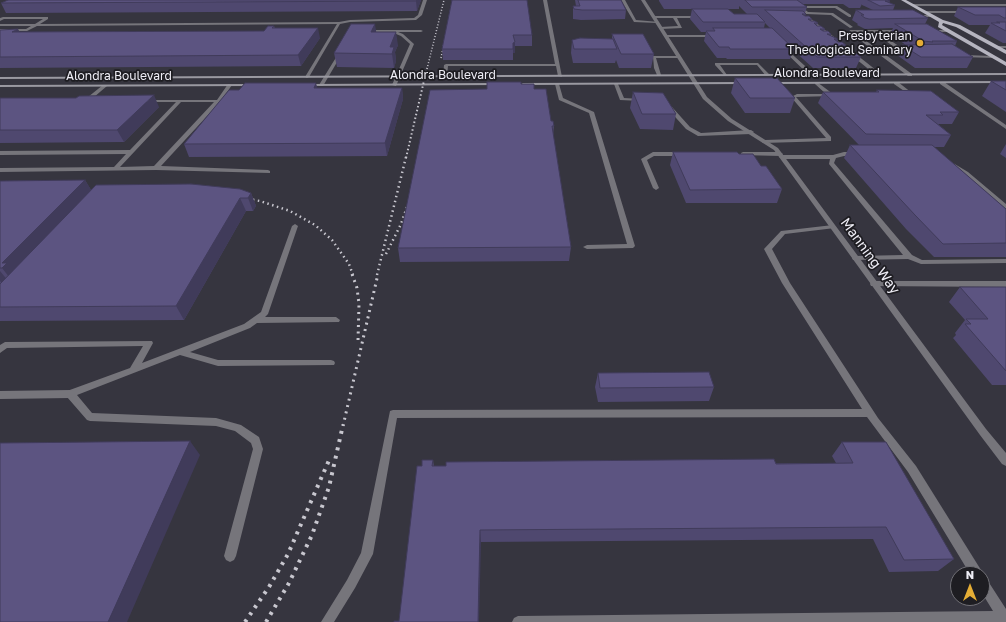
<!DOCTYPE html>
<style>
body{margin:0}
#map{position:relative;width:1006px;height:622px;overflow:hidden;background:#36353f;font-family:"Golos Text",sans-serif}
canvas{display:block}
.north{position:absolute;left:950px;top:566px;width:40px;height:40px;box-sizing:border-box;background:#1e1d22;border:1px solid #717076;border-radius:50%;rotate:0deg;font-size:11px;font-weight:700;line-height:16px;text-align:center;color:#eeedf5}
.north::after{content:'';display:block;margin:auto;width:14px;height:18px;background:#e5ad35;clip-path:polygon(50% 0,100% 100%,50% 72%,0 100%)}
</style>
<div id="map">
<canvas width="1006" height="622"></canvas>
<div class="north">N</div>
</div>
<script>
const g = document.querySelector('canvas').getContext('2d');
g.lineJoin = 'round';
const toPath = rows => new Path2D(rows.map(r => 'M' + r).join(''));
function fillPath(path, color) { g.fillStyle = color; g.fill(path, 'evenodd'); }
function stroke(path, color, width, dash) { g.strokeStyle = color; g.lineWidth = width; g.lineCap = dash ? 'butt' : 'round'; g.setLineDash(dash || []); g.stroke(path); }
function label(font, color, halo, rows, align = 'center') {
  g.font = font + ' "Golos Text",sans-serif'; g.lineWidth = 3.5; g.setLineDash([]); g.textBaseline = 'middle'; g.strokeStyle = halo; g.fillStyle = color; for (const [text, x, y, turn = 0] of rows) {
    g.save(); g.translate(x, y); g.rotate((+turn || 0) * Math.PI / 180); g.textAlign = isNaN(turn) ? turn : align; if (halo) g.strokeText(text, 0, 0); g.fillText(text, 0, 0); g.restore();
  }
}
fillPath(toPath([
 [423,0,427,0,422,15,416,20,350,22,340,24,309,77,307,78,305,77,337,24,37,26,27,31,0,31,0,29,26,29,31,26,0,26,0,24,35,24,43,19,4,19,0,21,0,18,3,17,48,17,48,19,40,24,339,22,350,20,414,18,418,15,423,0],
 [543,0,547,0,562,77,558,76,556,66,448,66,447,76,443,77,444,65,446,64,555,64,543,0],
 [621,0,625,0,636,20,659,22,657,23,634,22,621,0],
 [912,4,1006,4,1006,6,913,6,912,4],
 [799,6,837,6,851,15,851,17,849,17,835,8,803,8,808,12,833,13,853,27,850,28,831,15,806,14,798,8,799,6],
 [926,11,967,11,969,12,967,13,925,13,926,11],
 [912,15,931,15,933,16,931,17,911,17,912,15],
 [653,16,701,16,703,17,701,18,677,18,682,28,661,29,660,27,678,26,673,18,654,18,653,16],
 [808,18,810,18,881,74,881,76,877,76,808,20,808,18],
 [364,30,421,30,423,31,421,32,398,32,403,34,414,44,396,86,392,85,410,44,401,36,391,32,365,32,364,30],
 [850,30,902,30,901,32,878,32,906,51,906,53,883,53,912,74,912,76,908,76,849,32,850,30],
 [854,32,873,32,900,51,880,51,854,32],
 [929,30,949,30,951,31,949,32,928,32,929,30],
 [666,35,715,35,717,36,715,37,665,37,666,35],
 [997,46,1006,46,1006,48,996,48,997,46],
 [783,48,785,48,814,74,814,76,810,76,783,50,783,48],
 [340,51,343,52,323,86,319,86,319,85,340,51],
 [964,55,993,56,995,57,993,58,963,57,962,56,964,55],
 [653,56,679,56,681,57,679,58,656,58,661,75,659,76,657,75,654,68,653,56],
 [715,63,758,63,770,75,766,76,757,65,720,65,727,75,725,76,715,65,715,63],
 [817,82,833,94,833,96,796,97,831,137,831,141,763,143,762,142,765,140,826,138,791,97,797,94,826,94,815,84,815,83,817,82],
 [894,82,898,82,912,93,907,96,903,96,903,94,907,93,894,84,894,82],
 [940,82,944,82,1006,125,1006,129,940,84,940,82],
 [557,83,559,84,563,98,594,112,635,246,633,248,587,249,583,247,587,245,627,244,589,113,559,100,555,84,557,83],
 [616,83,618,84,624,98,641,99,643,100,641,101,620,100,614,84,616,83],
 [228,84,232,85,220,102,161,166,268,170,270,171,270,173,156,170,0,172,0,168,114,167,126,154,0,155,0,151,130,150,176,102,145,102,145,100,217,100,228,84],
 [181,102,214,102,154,166,120,167,181,102],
 [103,85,107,86,87,103,83,103,83,101,103,85],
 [668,107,672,107,690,127,701,133,751,130,754,132,751,134,698,136,686,129,668,109,668,107],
 [653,152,683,152,686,154,683,156,654,156,647,160,659,188,656,190,653,188,641,159,653,152],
 [743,152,780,152,783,154,780,156,741,155,741,153,743,152],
 [844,152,857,152,860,154,857,156,844,156,836,158,834,163,912,255,922,260,1006,259,1006,263,921,264,908,259,853,260,852,258,856,256,903,255,829,164,830,159,782,159,779,157,782,155,833,155,844,152],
 [948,160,968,172,1006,204,1006,209,1004,208,964,174,946,163,945,162,948,160],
 [295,224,298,226,268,314,265,317,336,317,340,320,339,322,257,323,250,328,190,352,218,360,331,360,334,361,335,363,334,365,218,366,180,355,77,395,92,413,216,418,241,425,259,437,263,449,236,556,234,560,230,562,226,560,224,556,253,449,251,443,235,431,216,426,90,421,87,420,67,397,65,394,67,391,130,368,143,346,7,348,0,353,0,345,5,342,152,341,153,343,142,363,244,324,261,312,292,226,295,224],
 [833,225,836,227,835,228,785,234,772,249,790,283,878,418,916,466,981,570,983,574,982,576,986,578,1006,609,1006,622,512,622,514,618,518,616,993,611,982,593,982,574,970,574,908,472,867,417,397,418,373,554,355,588,334,622,321,622,347,580,361,553,390,411,393,410,862,409,782,283,764,249,781,231,833,225],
 [874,281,1006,281,1006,287,871,286,870,284,871,282,874,281]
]), '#76757b');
fillPath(toPath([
 [641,0,645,0,707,97,732,119,778,148,986,429,1006,453,1006,466,1002,464,980,435,774,150,728,121,703,99,641,0],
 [70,390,73,391,75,394,73,397,70,398,0,399,0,391,70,390]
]), '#76757b');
fillPath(toPath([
 [1006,73,1006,75,0,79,0,77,1006,73],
 [1006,81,1006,83,773,84,771,83,773,82,1006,81],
 [743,82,745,83,745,84,523,85,521,84,523,83,743,82],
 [497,83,499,84,499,85,307,86,305,85,307,84,497,83],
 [255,84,255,86,253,86,0,87,0,85,255,84]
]), '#9a99a1');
fillPath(toPath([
 [901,0,906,0,943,20,960,25,1006,50,1006,54,1004,53,956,27,943,23,942,25,1006,62,1006,66,938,27,939,22,901,0]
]), '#b5b4bf');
stroke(toPath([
 [441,58,444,43],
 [427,69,444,0]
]), '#c8c7cf', 1.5, [1, 2]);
stroke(toPath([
 [406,158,427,68]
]), '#c8c7cf', 2, [1.5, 2.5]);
stroke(toPath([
 [243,198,260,201,290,211,315,225,332,240,349,264,353,275],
 [386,254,401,224,407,207],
 [377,275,406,157]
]), '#c8c7cf', 2.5, [1.5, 3.5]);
stroke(toPath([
 [352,274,357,288,359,304,358,341],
 [343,426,378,274]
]), '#c8c7cf', 3, [2, 4.5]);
stroke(toPath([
 [245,622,269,587,288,554,330,458],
 [266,622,289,583,312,535,329,487,343,425]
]), '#c8c7cf', 4, [3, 5.5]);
fillPath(toPath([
 [421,0,417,11,6,13,1,3],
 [452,0,532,35,532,46,515,46,515,53,513,53,513,60,443,60,442,49],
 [575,0,621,0,626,10,625,19,581,20,573,19,573,6,576,6],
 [659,0,888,0,890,1,889,3,895,5,893,10,928,18,925,24,957,41,955,46,973,57,967,68,915,68,897,55,902,45,906,45,890,34,893,28,865,29,857,25,858,24,852,20,856,10,873,10,862,5,862,4,860,8,849,8,843,4,802,4,807,7,805,13,806,14,805,16,812,19,811,21,818,23,817,26,825,29,824,31,831,34,831,36,838,39,838,42,846,45,845,47,854,51,853,54,861,57,856,68,813,68,793,50,790,59,727,59,726,58,717,58,704,41,706,32,701,32,690,19,692,9,734,14,747,14,739,6,739,9,664,9,659,1],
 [765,23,770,28,764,28],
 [958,7,1006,7,1006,43,1003,43,985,33,990,25,969,25,954,16],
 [274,26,275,28,320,38,301,66,0,68,0,30,20,32,264,31],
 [376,32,398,45,395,52,396,61,394,68,337,67,334,53],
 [612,34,654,54,651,68,619,68,616,60,615,63,573,63,571,53,572,40,612,39],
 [735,78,795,98,790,113,745,113,731,93],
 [991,81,1006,81,1006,112,982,96],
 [521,84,534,89,554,126,553,135,571,247,569,261,400,262,398,248,487,89],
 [318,88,402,88,403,99,387,156,189,157,184,144],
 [877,90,959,112,952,124,938,124,951,135,944,147,934,147,1006,209,1006,257,934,257,906,229,844,158,850,145,859,145,818,103,823,92,876,92],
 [633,92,676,114,673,130,640,129,630,108],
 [0,98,159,107,124,142,0,143],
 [1006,144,1006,158,1000,154],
 [673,152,739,154,761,166,782,189,777,203,686,203,670,165],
 [85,180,91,190,251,193,256,206,253,211,246,211,184,320,0,321,0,181],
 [960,287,1006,287,1006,385,992,385,953,338,956,335,955,333,965,320,949,302],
 [598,373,714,387,709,401,598,402,595,387],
 [842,442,954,559,938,571,889,572,873,539,481,542,399,621,422,466,433,460,434,466,836,463,832,456]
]), '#4f486f');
fillPath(toPath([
 [417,0,421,0,417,11,416,1],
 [375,24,377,37,371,32],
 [318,28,320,38,301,66,298,55],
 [18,29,24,39,12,32],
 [396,32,398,45,395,52,396,61,394,68,392,54,390,47],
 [515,42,515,53,513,53,513,43],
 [316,83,319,94,314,88],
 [402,88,403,99,387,156,385,143],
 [154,95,159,107,124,142,117,130],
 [85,180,93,193,13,282,2,268,2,263],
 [251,193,256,206,253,211,248,198],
 [240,198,246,211,184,320,176,306],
 [0,271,9,282,4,286,0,281],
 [190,441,200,455,127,622,108,622],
 [480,530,481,542,479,622,478,622]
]), '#403b5a');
const building = toPath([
 [8,0,417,0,416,1,1,3,8,0],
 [452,0,527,0,532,35,513,35,515,42,513,43,513,49,442,49,452,0],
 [578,0,621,0,626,10,582,10,574,9,573,6,580,6,578,0],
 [745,0,797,0,807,7,752,7,745,0],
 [868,0,888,0,890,1,885,1,895,5,880,6,868,0],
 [958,7,1006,7,1006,18,1004,18,999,15,975,15,958,7],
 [692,9,728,9,734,14,757,14,765,22,703,22,692,9],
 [765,10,803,11,806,14,802,14,805,16,809,16,812,19,808,19,811,21,815,21,818,23,814,23,817,26,821,26,825,29,820,29,823,31,828,31,831,34,827,34,838,39,834,39,838,42,842,42,846,45,841,45,854,51,849,51,852,54,857,54,861,57,817,57,765,10],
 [856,10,913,10,928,18,869,19,865,18,861,15,864,15,856,10],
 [997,22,1006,22,1006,31,991,23,1000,23,997,22],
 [351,24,375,24,371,32,396,32,390,47,394,47,392,54,334,53,351,24],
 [895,24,927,24,957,41,932,41,933,42,923,41,895,24],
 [268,26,274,26,272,28,318,28,298,55,0,57,0,30,18,29,12,32,264,31,268,26],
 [713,28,772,28,794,49,730,49,729,47,719,47,706,31,715,31,713,28],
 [612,34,643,34,654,54,621,54,612,34],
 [580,38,613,39,617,49,574,49,572,40,580,38],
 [952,44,973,57,921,57,902,45,952,44],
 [735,78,777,78,795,98,750,98,735,78],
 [991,81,1006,81,1006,90,991,81],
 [487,82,521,82,521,84,534,84,534,89,546,89,551,121,553,121,554,126,552,126,571,247,398,248,430,90,487,89,487,82],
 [245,83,316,83,314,88,402,88,385,143,184,144,229,90,239,90,245,83],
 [877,90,931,91,959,112,940,112,943,115,926,115,951,135,866,134,823,92,879,92,877,90],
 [633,92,663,93,676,114,642,114,633,92],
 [154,95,117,130,0,130,0,98,76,98,79,96,154,95],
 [850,145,932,145,1006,209,1006,243,943,244,915,215,850,145],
 [673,152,737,152,739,154,753,154,761,166,766,166,782,189,690,190,673,152],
 [85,180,2,263,7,263,2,268,0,268,0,181,85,180],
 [191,184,240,189,251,193,248,198,240,198,176,306,0,307,0,284,96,185,191,184],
 [960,287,1006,287,1006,371,965,324,971,324,966,319,988,319,960,287],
 [709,372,714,387,600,388,598,373,709,372],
 [190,441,108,622,0,622,0,443,190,441],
 [842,442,886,442,954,559,904,560,886,527,480,530,478,622,394,622,394,621,399,621,417,466,422,466,422,460,433,460,432,466,446,466,446,462,774,459,776,464,853,463,842,442]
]);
fillPath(building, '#5c5481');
stroke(building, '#403b5a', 1);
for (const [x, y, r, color] of [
 [920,43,4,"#e5ad35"]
]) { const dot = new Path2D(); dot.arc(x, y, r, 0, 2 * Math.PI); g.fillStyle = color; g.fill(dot); stroke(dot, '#1e1d22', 1.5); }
label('12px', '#eeedf5', '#1e1d22', [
 ["Presbyterian",912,36],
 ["Theological Seminary",912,50]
], 'right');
label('12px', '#eeedf5', '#1e1d22', [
 ["Alondra Boulevard",827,73],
 ["Alondra Boulevard",443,75],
 ["Alondra Boulevard",119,76]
]);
label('14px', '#eeedf5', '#1e1d22', [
 ["Manning Way",870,256,54]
]);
</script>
